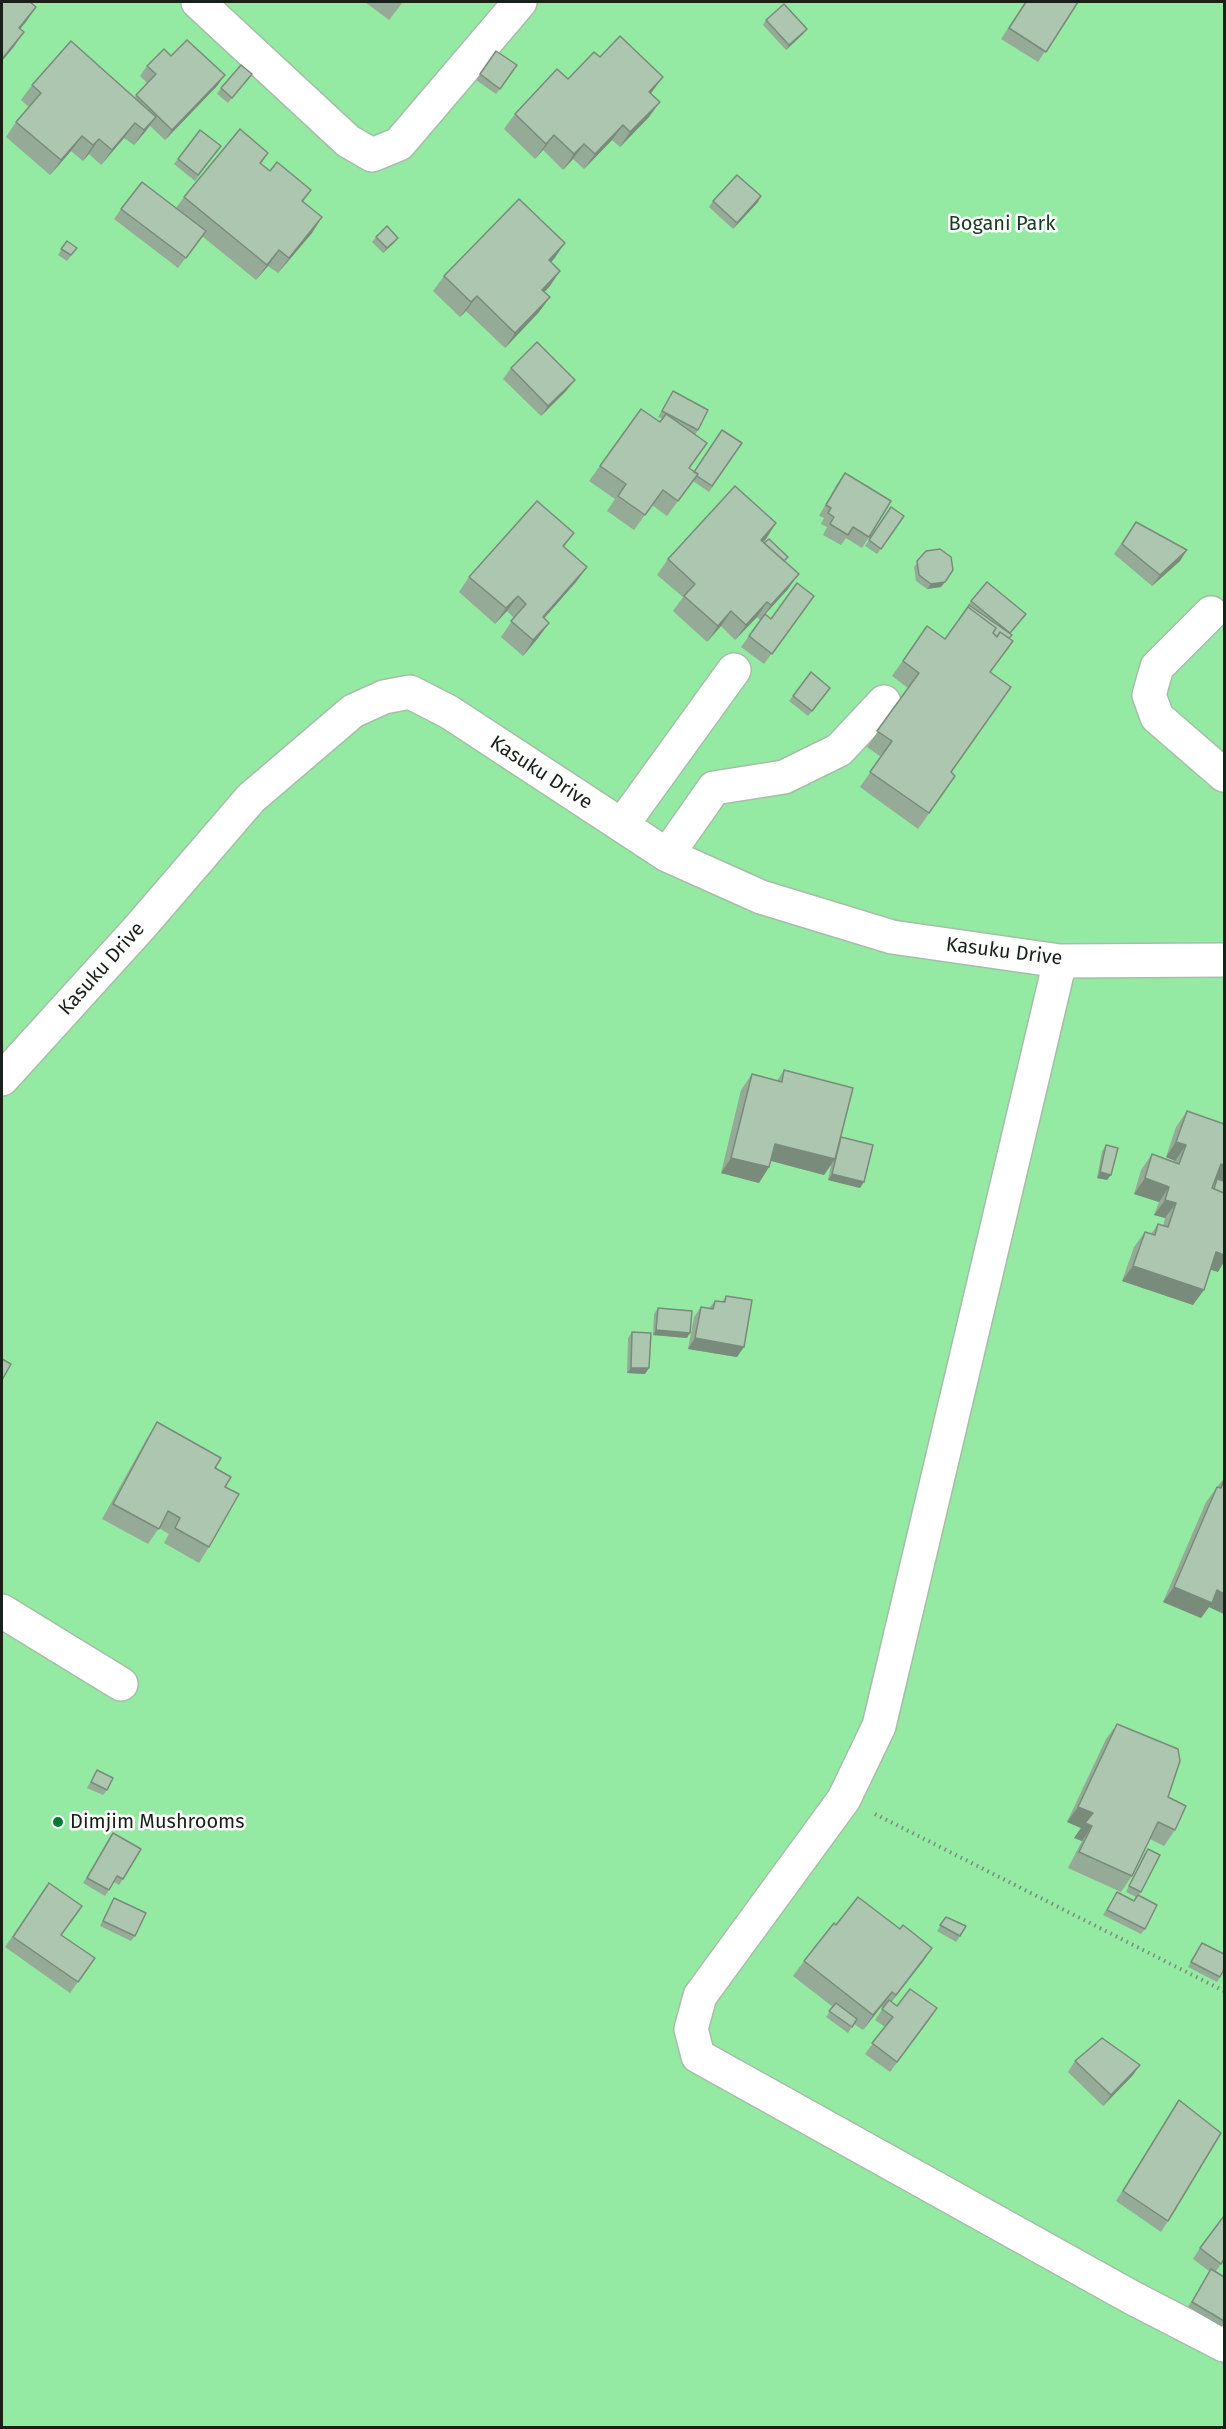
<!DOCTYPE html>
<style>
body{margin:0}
#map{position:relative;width:1226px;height:2429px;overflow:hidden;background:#d3edd6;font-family:"Fira Sans",sans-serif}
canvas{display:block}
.frame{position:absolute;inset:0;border:3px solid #182119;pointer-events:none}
</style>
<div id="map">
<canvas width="1226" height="2429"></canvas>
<div class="frame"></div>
</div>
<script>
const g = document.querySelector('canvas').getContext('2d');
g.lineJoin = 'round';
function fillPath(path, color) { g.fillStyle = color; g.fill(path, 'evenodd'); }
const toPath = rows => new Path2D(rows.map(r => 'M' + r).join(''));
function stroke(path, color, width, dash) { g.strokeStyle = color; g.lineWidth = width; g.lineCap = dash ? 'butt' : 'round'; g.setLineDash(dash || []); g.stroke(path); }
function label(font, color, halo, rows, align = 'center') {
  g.font = font + ' "Fira Sans",sans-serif'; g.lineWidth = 5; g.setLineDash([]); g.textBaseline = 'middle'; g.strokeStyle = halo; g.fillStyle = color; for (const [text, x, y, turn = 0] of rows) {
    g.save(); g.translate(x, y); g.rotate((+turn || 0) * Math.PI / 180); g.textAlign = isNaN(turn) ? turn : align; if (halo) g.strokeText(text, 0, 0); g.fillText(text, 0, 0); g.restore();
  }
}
fillPath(toPath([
 [2,2,1224,2,1224,2427,2,2428]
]), '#94eaa3');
const minor = toPath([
 [198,2,348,141,372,155,399,144,520,2],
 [1211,613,1157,667,1149,695,1157,717,1224,775],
 [622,825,734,670],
 [667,855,714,788,784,777,839,750,884,702],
 [1060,961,879,1726,844,1799,700,1996,691,2029,698,2056,1131,2297,1224,2345],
 [2,1079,140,927,251,798,353,711,384,697,410,692,449,712,667,855,761,897,892,937,1060,961,1224,960],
 [2,1611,121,1684]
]);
stroke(minor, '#a5bea8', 36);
stroke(toPath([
 [875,1814,1224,1991]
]), '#7a8c7c', 4, [1.5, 4.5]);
stroke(minor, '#fff', 33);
fillPath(toPath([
 [365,2,403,2,389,20],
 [1025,2,1078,2,1038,62,1001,39],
 [766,20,807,29,803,34,786,50,763,25],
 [496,51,517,65,496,94,476,80],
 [171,56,225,75,217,86,165,140,150,126,134,145,124,138,101,165,89,154,83,161,71,151,50,175,6,137,16,122,29,107,21,100,32,85,134,98,147,83,140,76,147,66],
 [600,57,652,92,651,94,649,117,620,147,612,140,584,169,573,159,563,170,543,150,535,159,504,129,515,114],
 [252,74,228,103,217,94,221,88],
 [200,130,221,146,195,181,174,164],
 [268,153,261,164,270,171,311,190,303,202,312,233,278,273,268,266,256,280,202,236,178,268,114,219,121,209,176,208,184,197],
 [713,201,758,202,733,229,709,207],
 [376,237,394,243,383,253,372,242],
 [67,241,77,248,67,261,58,255],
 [565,243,551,262,550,286,544,292,550,297,539,312,505,348,466,311,460,317,433,291,444,276],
 [511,368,567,390,541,416,503,379],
 [673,391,698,430,695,435,689,468,694,472,742,443,709,492,693,481,667,516,652,505,634,530,607,511,615,499,589,481,641,409,660,422,663,419,658,417],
 [845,473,869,537,862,548,846,538,841,545,823,535,827,527,821,524,824,518,819,516,837,484],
 [891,507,904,516,877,554,865,546],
 [1136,522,1180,561,1152,586,1114,554],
 [574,533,564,547,587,567,576,582,544,618,549,623,538,638,523,656,501,637,514,618,507,611,495,624,459,592,469,577],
 [766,539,763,542,785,561,788,589,765,614,771,619,814,596,764,664,741,647,761,619,760,620,757,617,735,640,721,626,707,642,673,611,683,597,657,575,668,559],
 [926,551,953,570,941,587,927,589,916,581,914,567],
 [971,601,1026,614,1010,634,990,672,951,772,955,776,918,829,860,787,881,757,867,747,908,688,892,676,927,626,945,639],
 [811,672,830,688,808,716,789,701],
 [784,1070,841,1137,860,1188,828,1180,831,1165,824,1175,771,1161,769,1167,759,1183,721,1173,741,1090,752,1074,777,1081],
 [1187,1111,1224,1124,1218,1272,1210,1269,1193,1305,1122,1281,1134,1247,1145,1232,1151,1234,1158,1224,1163,1226,1165,1218,1154,1215,1159,1202,1134,1194,1141,1170,1152,1154,1175,1162,1175,1161,1166,1157,1176,1127],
 [1106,1145,1107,1180,1097,1178,1102,1151],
 [726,1296,737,1357,688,1349,694,1317,701,1307,709,1308,715,1301,722,1302],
 [658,1308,687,1338,653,1335,654,1314],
 [632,1332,645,1374,627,1373,628,1338],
 [157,1422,215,1468,225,1487,209,1547,199,1563,164,1543,169,1534,159,1528,148,1544,102,1519,147,1438],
 [1224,1478,1224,1614,1209,1607,1201,1618,1163,1602,1206,1502],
 [1117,1724,1168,1797,1175,1830,1164,1846,1150,1839,1132,1876,1121,1892,1068,1868,1082,1841,1074,1838,1081,1828,1067,1822,1106,1739],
 [97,1770,107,1790,103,1795,87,1788],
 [113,1833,123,1879,119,1885,114,1882,105,1896,83,1883],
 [1148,1849,1141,1892,1139,1895,1145,1929,1141,1934,1103,1915,1117,1892,1134,1901,1136,1897,1126,1892,1144,1854],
 [49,1883,61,1935,95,1958,70,1993,5,1947],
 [114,1898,135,1936,131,1941,100,1926,111,1903],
 [946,1917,960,1936,956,1942,937,1931],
 [836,1925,900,1929,932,1948,891,2002,897,2006,930,2019,890,2072,865,2054,885,2027,875,2020,883,2008,881,2007,863,2030,854,2024,848,2033,826,2017,833,2007,793,1976,804,1961],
 [1202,1943,1220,1977,1217,1982,1188,1967],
 [1075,2061,1133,2075,1103,2106,1068,2072],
 [1179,2100,1168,2221,1161,2232,1116,2201],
 [1200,2248,1224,2260,1216,2271,1224,2277,1224,2324,1222,2327,1188,2307,1209,2271,1193,2259]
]), '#95aa97');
fillPath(toPath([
 [36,7,26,22,8,43,19,28],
 [807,29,803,34,786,50,789,45],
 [24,32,13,48,2,61,2,59],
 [225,75,217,86,165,140,172,130],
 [663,77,652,92,638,107,649,92],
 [660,102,649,117,620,147,630,132],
 [156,117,145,132,134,145,144,130],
 [135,123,124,138,101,165,112,150],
 [623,125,612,140,584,169,595,154],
 [554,135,543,150,535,159,546,144],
 [82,136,71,151,50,175,61,160],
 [99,139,89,154,83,161,93,145],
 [584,144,573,159,563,170,574,154],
 [761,196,758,202,733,229,737,223],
 [322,217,312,233,278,273,289,258],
 [398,238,394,243,383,253,387,248],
 [565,243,554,259,538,275,549,260],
 [279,250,268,266,256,280,267,265],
 [560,271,550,286,532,305,542,290],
 [477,296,466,311,460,317,471,302],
 [550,297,539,312,505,348,515,333],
 [575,380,567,390,541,416,548,406],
 [776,523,766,539,750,555,761,540],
 [1187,550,1180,561,1152,586,1160,575],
 [587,567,576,582,532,632,543,617],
 [799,574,788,589,760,620,771,605],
 [945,582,941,587,927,589,931,584],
 [518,596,507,611,495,624,506,608],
 [767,602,757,617,735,640,746,625],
 [731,611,721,626,707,642,718,626],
 [549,623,538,638,523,656,533,640],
 [1176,1142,1186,1145,1175,1161,1166,1157],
 [775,1144,835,1159,824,1175,764,1159],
 [731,1158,769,1167,759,1183,721,1173],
 [1221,1164,1224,1165,1224,1184,1217,1179,1216,1181,1210,1179],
 [1100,1172,1111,1175,1107,1180,1097,1178],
 [832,1174,864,1182,860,1188,828,1180],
 [1145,1178,1169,1187,1159,1202,1134,1194],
 [1165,1200,1176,1203,1165,1218,1154,1215],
 [1216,1252,1224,1255,1224,1262,1218,1272,1205,1268],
 [1133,1266,1204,1290,1193,1305,1122,1281],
 [656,1330,690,1333,687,1338,653,1335],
 [695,1338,744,1347,737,1357,688,1349],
 [631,1368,649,1368,645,1374,627,1373],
 [1174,1587,1217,1590,1224,1594,1224,1614,1209,1607,1201,1618,1163,1602],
 [1078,1807,1093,1813,1092,1826,1082,1841,1074,1838,1081,1828,1067,1822],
 [932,1948,922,1963,885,2010,896,1995],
 [892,1992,881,2007,863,2030,873,2015],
 [1140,2065,1133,2075,1103,2106,1111,2095]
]), '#798b7b');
const building = toPath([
 [2,2,30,2,36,7,19,28,24,32,2,59,2,2],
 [1026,2,1078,2,1046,52,1009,28,1026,2],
 [784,4,807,29,789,45,766,20,784,4],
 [620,36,663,77,649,92,660,102,630,132,623,125,595,154,584,144,574,154,554,135,546,144,515,114,557,69,568,79,594,52,600,57,620,36],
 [187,40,225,75,172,130,136,95,156,74,147,66,164,49,171,56,187,40],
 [71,41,156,117,144,130,135,123,112,150,99,139,93,145,82,136,61,160,16,122,41,93,32,85,71,41],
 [496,51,517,65,500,89,480,74,496,51],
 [241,65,252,74,232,98,221,88,241,65],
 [240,129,268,153,260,163,270,171,277,162,311,190,302,201,322,217,289,258,279,250,267,265,184,197,240,129],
 [200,130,221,146,198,175,178,159,200,130],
 [737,175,761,196,737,223,713,201,737,175],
 [142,182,206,231,186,258,121,209,142,182],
 [519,199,565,243,549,260,560,271,542,290,550,297,515,333,477,296,471,302,444,276,519,199],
 [387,226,398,238,387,248,376,237,387,226],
 [67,241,77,248,71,255,61,249,67,241],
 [537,342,575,380,548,406,511,368,537,342],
 [673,391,708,410,698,430,662,411,673,391],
 [641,409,660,422,666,414,707,443,689,468,698,474,678,501,663,490,645,515,618,496,626,484,600,466,641,409],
 [722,430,742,443,712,486,697,476,698,474,694,472,722,430],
 [845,473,891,501,869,537,853,527,848,535,830,524,834,517,828,513,831,508,826,505,845,473],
 [735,486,776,523,761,540,799,574,771,605,767,602,746,625,731,611,718,626,684,596,695,584,668,559,735,486],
 [537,501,574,533,563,546,587,567,543,617,549,623,533,640,511,621,526,604,518,596,506,608,469,577,537,501],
 [891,507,904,516,881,549,869,540,891,507],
 [1136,522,1187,550,1160,575,1122,544,1136,522],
 [769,539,788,557,784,561,764,543,769,539],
 [940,549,951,557,953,570,945,582,931,584,919,575,917,561,926,551,940,549],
 [987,582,1026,614,1010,633,971,601,987,582],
 [797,583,814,596,772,654,749,636,765,614,771,619,797,583],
 [969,605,1012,635,1009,638,1000,632,997,637,993,633,996,628,968,607,969,605],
 [968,607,996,628,993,633,997,637,1000,632,1013,641,990,672,1011,687,951,772,955,776,929,813,870,772,892,741,877,731,919,673,903,661,927,626,945,639,968,607],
 [811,672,830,688,812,711,793,696,811,672],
 [784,1070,853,1088,835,1159,775,1144,769,1167,731,1158,752,1074,782,1082,784,1070],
 [1187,1111,1224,1124,1224,1165,1221,1164,1212,1188,1224,1193,1224,1255,1216,1252,1204,1290,1133,1266,1145,1232,1155,1235,1158,1224,1168,1227,1176,1203,1165,1200,1169,1187,1145,1178,1152,1154,1179,1164,1186,1145,1176,1142,1187,1111],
 [841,1137,873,1145,864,1182,832,1174,841,1137],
 [1106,1145,1118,1148,1111,1175,1100,1172,1106,1145],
 [1217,1179,1224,1181,1224,1193,1214,1189,1217,1179],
 [726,1296,752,1300,744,1347,695,1338,701,1307,713,1309,715,1301,725,1302,726,1296],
 [658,1308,692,1311,690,1333,656,1330,658,1308],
 [632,1332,651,1333,649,1368,631,1368,632,1332],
 [2,1359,11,1364,2,1380,2,1359],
 [157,1422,221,1458,215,1468,231,1477,225,1487,239,1494,209,1547,175,1528,180,1518,168,1511,159,1529,113,1504,157,1422],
 [1224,1481,1224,1594,1217,1590,1212,1603,1174,1587,1217,1487,1221,1488,1224,1481],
 [1117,1724,1178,1749,1180,1761,1168,1797,1186,1806,1175,1830,1158,1822,1132,1876,1079,1852,1092,1826,1085,1823,1093,1813,1078,1807,1117,1724],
 [97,1770,113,1778,107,1790,91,1782,97,1770],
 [113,1833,141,1849,123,1879,117,1876,109,1890,87,1878,113,1833],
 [1148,1849,1160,1855,1141,1892,1129,1886,1148,1849],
 [49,1883,82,1906,61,1935,95,1958,78,1982,13,1937,49,1883],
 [1117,1892,1134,1901,1138,1895,1157,1905,1145,1929,1107,1910,1117,1892],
 [858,1897,900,1929,903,1925,932,1948,896,1995,892,1992,873,2015,804,1961,834,1923,836,1925,858,1897],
 [114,1898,146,1913,135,1936,103,1921,114,1898],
 [946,1917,966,1926,960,1936,940,1925,946,1917],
 [1202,1943,1224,1954,1224,1969,1220,1977,1191,1962,1202,1943],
 [910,1989,937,2008,897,2062,872,2043,893,2017,882,2009,889,2000,897,2006,910,1989],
 [836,2003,857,2019,852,2027,829,2011,836,2003],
 [1102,2038,1140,2065,1111,2095,1075,2061,1102,2038],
 [1179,2100,1221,2133,1168,2221,1123,2191,1179,2100],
 [1224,2216,1224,2259,1221,2264,1200,2248,1224,2216],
 [1211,2269,1224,2277,1224,2321,1192,2302,1211,2269]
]);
fillPath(building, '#adc6b0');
stroke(building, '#798b7b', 1.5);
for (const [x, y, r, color] of [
 [58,1822,6,"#007a31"]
]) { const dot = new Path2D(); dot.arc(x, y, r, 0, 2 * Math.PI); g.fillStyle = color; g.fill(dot); stroke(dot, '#fff', 2); }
label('20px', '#183c20', '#fff', [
 ["Bogani Park",1002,224]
]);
label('20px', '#182119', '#fff', [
 ["Kasuku Drive",541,773,33],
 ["Kasuku Drive",1004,952,7],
 ["Kasuku Drive",102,969,-48]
]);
label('20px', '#182119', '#fff', [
 ["Dimjim Mushrooms",70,1822]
], 'left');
</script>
